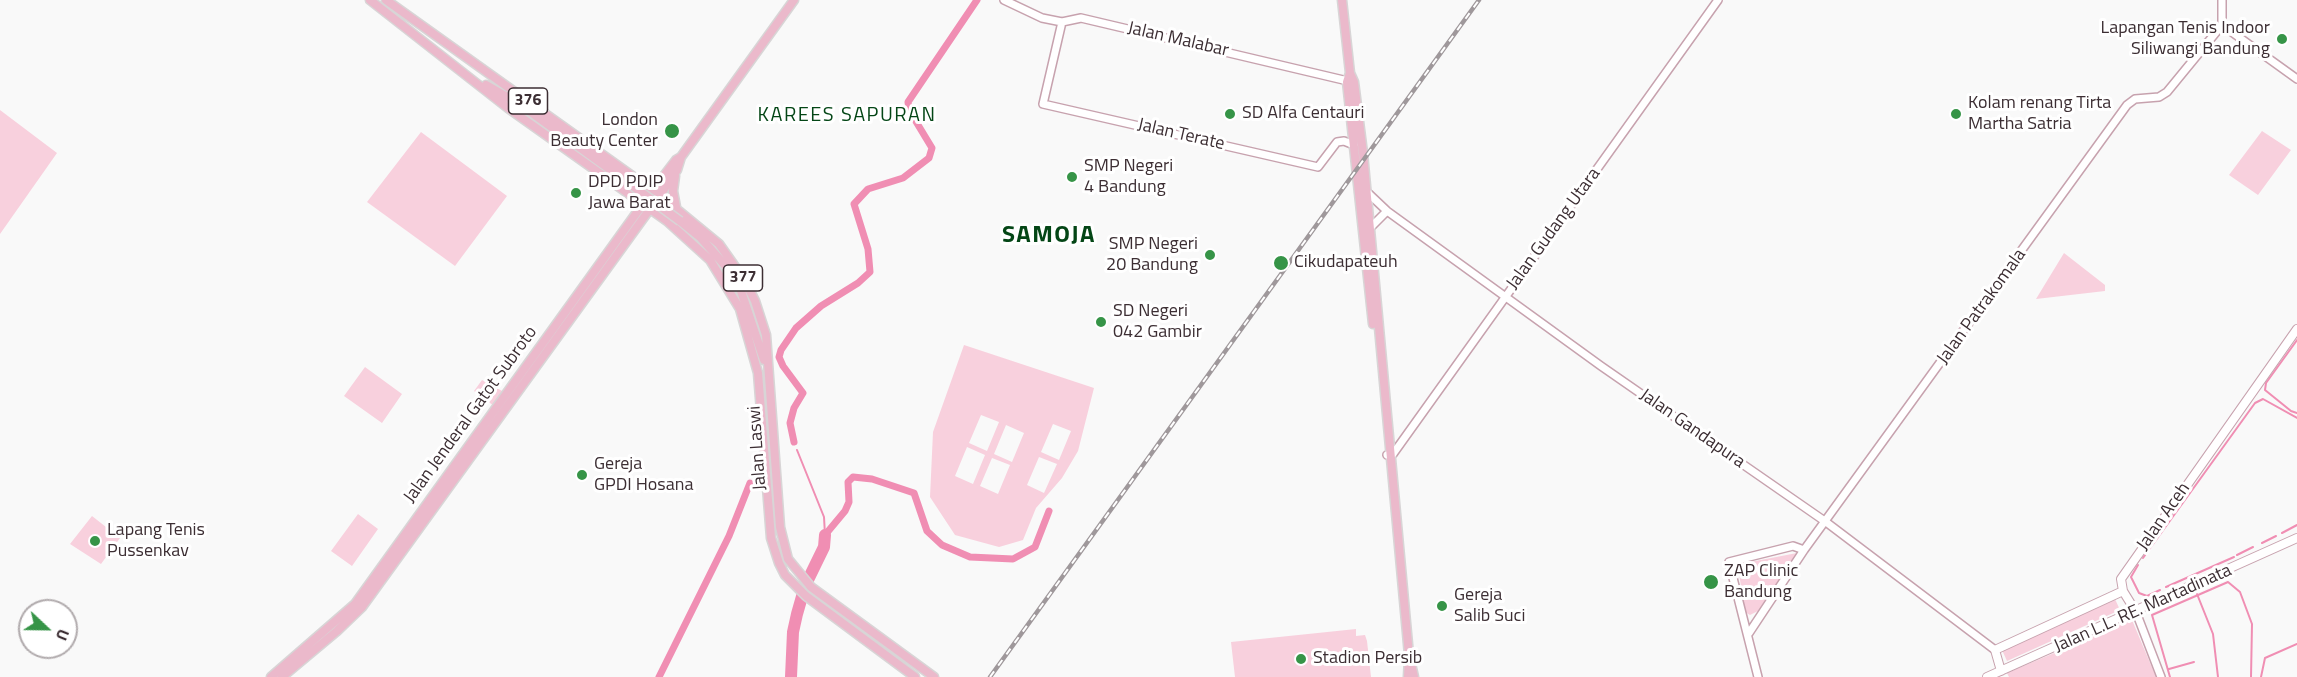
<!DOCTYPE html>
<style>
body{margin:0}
#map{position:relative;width:2297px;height:677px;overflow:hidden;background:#f9f9f9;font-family:"Titillium Web",sans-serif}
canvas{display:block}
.north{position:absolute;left:18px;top:599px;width:60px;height:60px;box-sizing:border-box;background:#fff;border:2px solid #b1abad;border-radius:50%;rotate:112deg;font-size:16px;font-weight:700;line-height:24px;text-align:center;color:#3c2e33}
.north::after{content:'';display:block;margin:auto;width:21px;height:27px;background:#369447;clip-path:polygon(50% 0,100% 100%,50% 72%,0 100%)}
</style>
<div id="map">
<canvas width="2297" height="677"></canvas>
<div class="north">U</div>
</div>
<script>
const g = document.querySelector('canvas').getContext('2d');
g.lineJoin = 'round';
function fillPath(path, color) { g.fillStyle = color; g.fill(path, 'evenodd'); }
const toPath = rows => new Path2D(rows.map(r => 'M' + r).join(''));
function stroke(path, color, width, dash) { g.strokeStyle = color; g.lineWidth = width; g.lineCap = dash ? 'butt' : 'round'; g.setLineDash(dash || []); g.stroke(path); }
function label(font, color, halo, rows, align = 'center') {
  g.font = font + ' "Titillium Web",sans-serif'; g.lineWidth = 6; g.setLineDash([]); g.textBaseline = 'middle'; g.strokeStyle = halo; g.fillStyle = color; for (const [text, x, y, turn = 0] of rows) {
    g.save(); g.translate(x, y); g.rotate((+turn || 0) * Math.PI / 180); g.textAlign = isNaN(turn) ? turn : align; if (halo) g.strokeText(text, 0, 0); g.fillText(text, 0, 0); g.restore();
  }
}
fillPath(toPath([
 [0,110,57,153,0,234],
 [2262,131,2291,150,2258,195,2229,175],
 [421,132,507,196,455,266,367,202],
 [2064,253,2105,285,2105,291,2036,299],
 [964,345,1094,388,1078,451,1062,478,1036,508,1023,540,999,547,955,535,930,497,933,432],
 [981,415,999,422,987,451,969,443],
 [1053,424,1071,431,1059,460,1041,452],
 [1006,425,1024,433,1012,462,994,454],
 [967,447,985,455,973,484,955,476],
 [1039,457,1057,464,1044,493,1027,485],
 [992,458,1010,465,998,494,980,486],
 [365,367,402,394,382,423,344,396],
 [482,380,504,392,494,406,474,391],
 [358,514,378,529,352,566,331,551],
 [92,516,120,538,101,564,70,544],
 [1797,553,1758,611,1750,615,1745,612,1738,567,1740,564],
 [2115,599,2120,610,2007,661,2002,650],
 [2132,620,2156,677,2009,677,2007,673],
 [1356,629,1356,636,1365,635,1367,641,1371,677,1235,677,1231,642]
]), '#f8d0dd');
stroke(toPath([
 [2297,340,2266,383,2265,390,2291,411,2297,413],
 [797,450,824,517,825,535],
 [2282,533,2297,525],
 [2262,543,2276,536],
 [2237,555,2253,547],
 [2143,558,2255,403,2263,399,2297,418],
 [2138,565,2131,577,2139,593,2147,596,2160,590],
 [2166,587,2234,557],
 [2197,594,2213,634,2218,677],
 [2169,669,2194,662],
 [2170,677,2152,615,2228,582,2240,592,2252,624,2251,677],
 [2261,677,2265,658,2297,644]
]), '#f08eb3', 2);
stroke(toPath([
 [794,442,790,423,794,408,803,393,783,366,779,357,781,350,796,328,821,306,858,283,870,272,868,249,854,204,868,189,903,178,929,158,932,148,909,110,908,102,977,0],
 [825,535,845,511,849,502,848,482,853,477,872,479,914,493,927,531,942,545,970,557,1013,559,1035,547,1049,511],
 [659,677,729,536,750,483]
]), '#f08eb3', 7);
stroke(toPath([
 [791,677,793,632,797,614,805,586,824,547,825,535]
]), '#f08eb3', 12);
const tertiary = toPath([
 [1004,0,1042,18,1062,22,1081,18,1352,82],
 [1062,22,1043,104,1318,167,1337,142,1344,141,1354,145],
 [2222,25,2297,79],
 [2222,25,2222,0],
 [1368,193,1387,211,1601,366,1826,522,1995,650],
 [1371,227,1387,211],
 [1387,455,1393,454,1718,0],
 [2136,612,2161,677],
 [1749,633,1804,550,2127,105,2135,99,2159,97,2167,92,2222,25],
 [1758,677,1729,562,1793,546,1804,550]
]);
const secondary = toPath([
 [2136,612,2123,591,2121,579,2297,329],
 [2001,671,1995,650,2123,591],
 [1987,677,2297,538]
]);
const primary = toPath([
 [370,0,508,108,667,221,710,260,740,309,758,373,771,538,779,563,785,575,806,596,915,677],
 [386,0,663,198,719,244,745,281,755,301,766,335,780,527,788,559,811,587,934,677],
 [1342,0,1350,73,1354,82,1363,153,1409,655,1414,677],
 [1350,73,1347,82,1373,324],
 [486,85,521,105,630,184],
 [675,176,673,191,676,207],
 [680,221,701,238,730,271,740,288,764,360],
 [271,677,355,604,653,190,676,160,681,157,794,0],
 [282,677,337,631,362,607,660,195,677,170,681,157],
 [1408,677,1409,658]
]);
stroke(tertiary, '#c7a2ae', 10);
stroke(secondary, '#c7a2ae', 10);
stroke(primary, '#d8d5d6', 11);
stroke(tertiary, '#fff', 7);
stroke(secondary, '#fff', 8);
stroke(primary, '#ebb9cb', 8);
const rail = toPath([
 [990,677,1479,0]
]);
stroke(rail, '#9f989b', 4.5);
stroke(rail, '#fff', 2, [7]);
const primaryBridge = toPath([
 [630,184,680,221]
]);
stroke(primaryBridge, '#d8d5d6', 11, []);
stroke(primaryBridge, '#ebb9cb', 8);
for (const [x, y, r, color] of [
 [2282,39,6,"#369447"],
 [1230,114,6,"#369447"],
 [1956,114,6,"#369447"],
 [672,131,8,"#369447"],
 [1072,177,6,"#369447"],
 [576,193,6,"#369447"],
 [1210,255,6,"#369447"],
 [1281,263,8,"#369447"],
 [1101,322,6,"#369447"],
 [582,475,6,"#369447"],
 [95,541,6,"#369447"],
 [1711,582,8,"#369447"],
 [1442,606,6,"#369447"],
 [1301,659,6,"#369447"]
]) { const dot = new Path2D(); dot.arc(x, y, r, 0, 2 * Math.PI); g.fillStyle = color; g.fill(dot); stroke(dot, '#fff', 2); }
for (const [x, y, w] of [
 [528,101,39],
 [743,278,39]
]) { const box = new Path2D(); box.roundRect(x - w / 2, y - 13, w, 26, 4.5); g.fillStyle = '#fff'; g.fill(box); stroke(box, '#3c2e33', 1.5); }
label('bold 16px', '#3c2e33', null, [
 ["376",528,101],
 ["377",743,278]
]);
label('18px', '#3c2e33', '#fff', [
 ["Lapangan Tenis Indoor",2270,29,"right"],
 ["Siliwangi Bandung",2270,50,"right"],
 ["Kolam renang Tirta",1968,104],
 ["Martha Satria",1968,125],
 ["SD Alfa Centauri",1242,114],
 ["London",658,121,"right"],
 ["Beauty Center",658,142,"right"],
 ["SMP Negeri",1084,167],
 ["4 Bandung",1084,188],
 ["DPD PDIP",588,183],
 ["Jawa Barat",588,204],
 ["SMP Negeri",1198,245,"right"],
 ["20 Bandung",1198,266,"right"],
 ["Cikudapateuh",1294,263],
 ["SD Negeri",1113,312],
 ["042 Gambir",1113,333],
 ["Gereja",594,465],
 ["GPDI Hosana",594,486],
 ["Lapang Tenis",107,531],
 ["Pussenkav",107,552],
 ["ZAP Clinic",1724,572],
 ["Bandung",1724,593],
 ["Gereja",1454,596],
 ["Salib Suci",1454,617],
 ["Stadion Persib",1313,659]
], 'left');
label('18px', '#3c2e33', '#fff', [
 ["Jalan Malabar",1178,40,13],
 ["Jalan Terate",1181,135,13],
 ["Jalan Gudang Utara",1554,229,-54],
 ["Jalan Patrakomala",1982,307,-54],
 ["Jalan Jenderal Gatot Subroto",471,415,-54],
 ["Jalan Gandapura",1692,429,35],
 ["Jalan Laswi",758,448,-94],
 ["Jalan Aceh",2164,517,-55],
 ["Jalan L.L. RE. Martadinata",2143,609,-24]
]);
g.letterSpacing = '1.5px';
label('20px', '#044616', '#fff', [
 ["KAREES SAPURAN",847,116]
]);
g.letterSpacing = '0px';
g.letterSpacing = '1.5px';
label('bold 24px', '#044616', '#fff', [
 ["SAMOJA",1049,236]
]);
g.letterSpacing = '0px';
</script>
